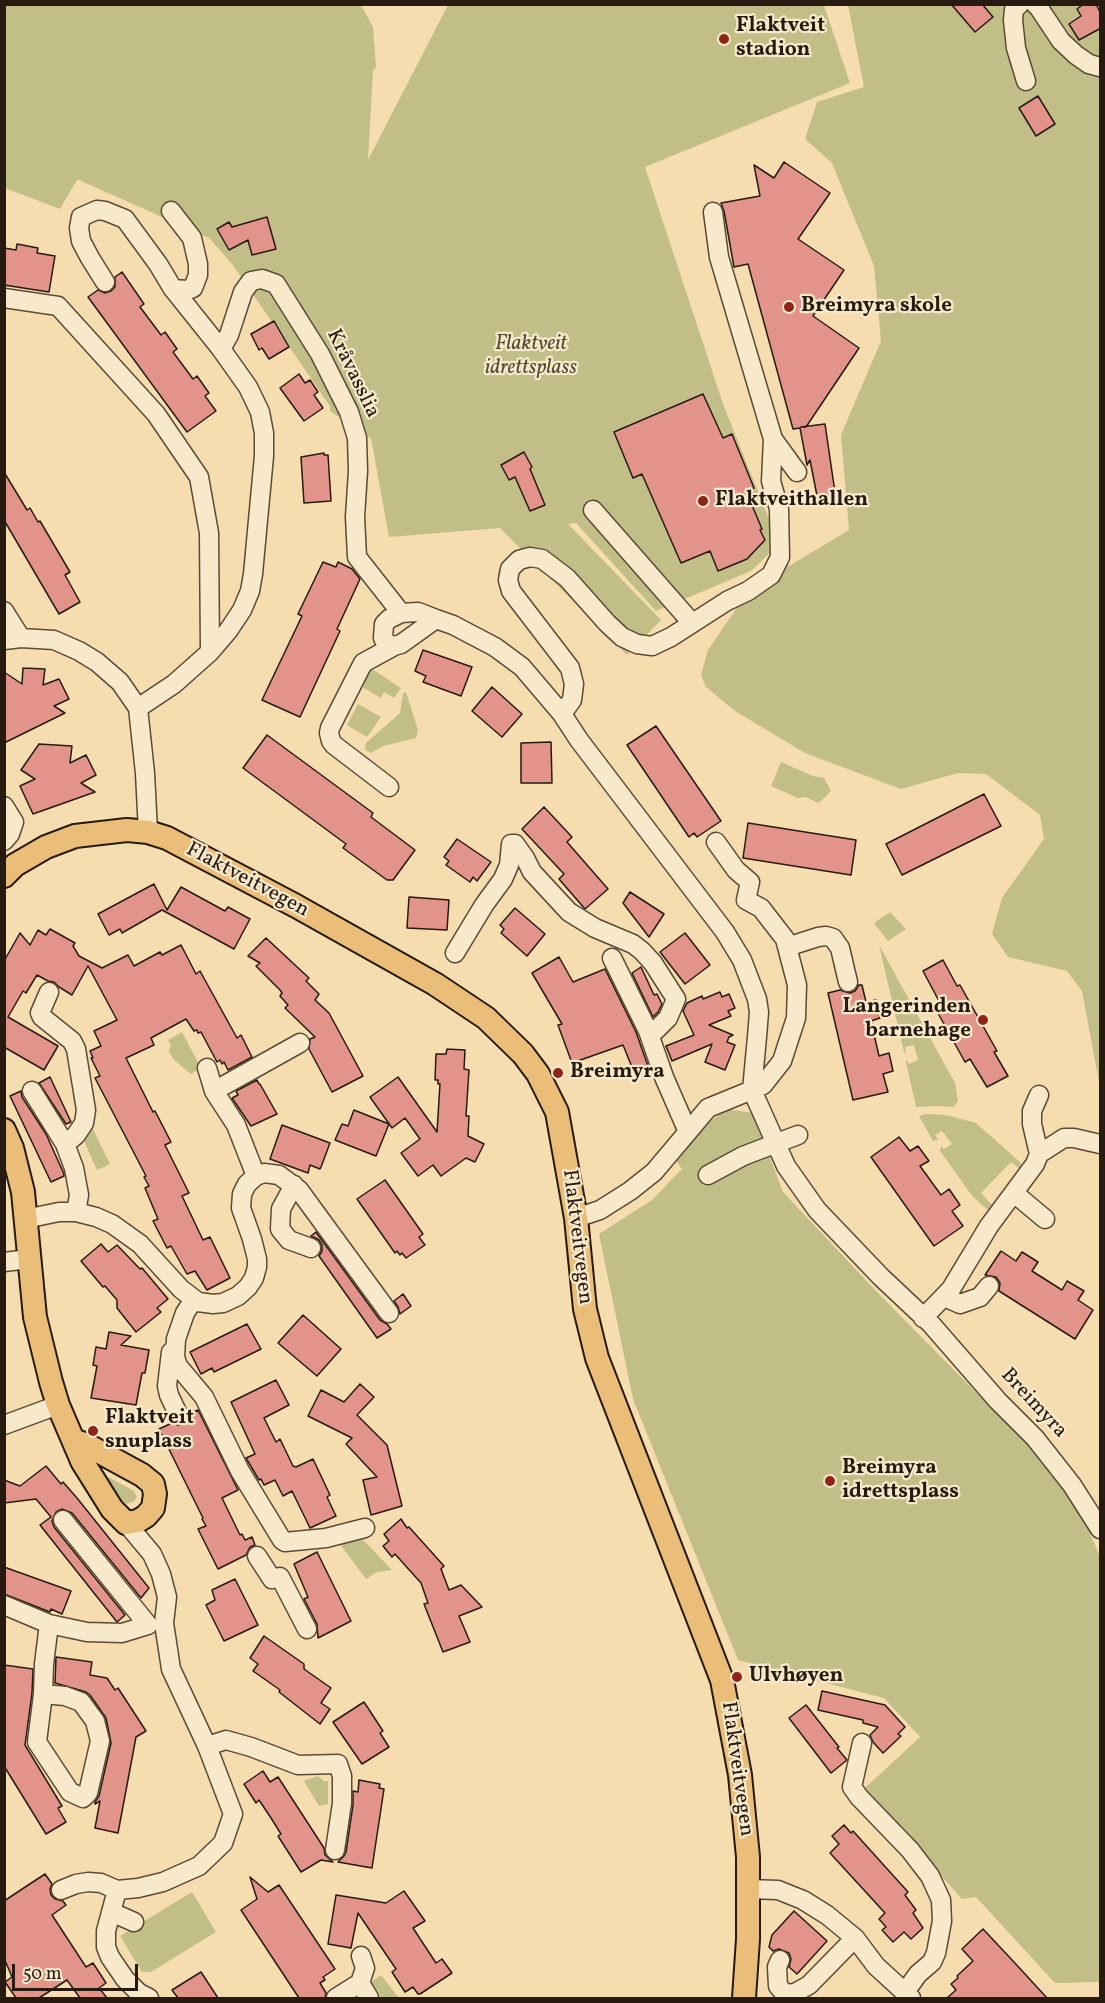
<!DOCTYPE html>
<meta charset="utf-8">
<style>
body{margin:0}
#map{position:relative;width:1105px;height:2003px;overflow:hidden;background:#f5ddaf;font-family:Vollkorn,serif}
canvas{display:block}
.frame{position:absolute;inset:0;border:6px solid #261a11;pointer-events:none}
.scale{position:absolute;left:12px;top:1964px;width:126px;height:27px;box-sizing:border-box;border:3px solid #261a11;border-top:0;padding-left:8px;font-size:18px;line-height:21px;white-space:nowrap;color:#261a11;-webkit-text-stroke:4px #f8e9cb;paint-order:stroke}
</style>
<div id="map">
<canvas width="1105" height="2003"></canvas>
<div class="frame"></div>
<div class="scale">50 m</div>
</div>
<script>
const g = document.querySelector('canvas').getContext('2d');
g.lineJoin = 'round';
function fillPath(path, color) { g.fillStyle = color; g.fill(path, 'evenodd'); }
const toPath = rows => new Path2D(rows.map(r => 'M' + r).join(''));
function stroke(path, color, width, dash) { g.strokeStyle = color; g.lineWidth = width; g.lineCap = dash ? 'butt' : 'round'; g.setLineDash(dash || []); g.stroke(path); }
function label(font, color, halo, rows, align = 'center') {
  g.font = font + ' Vollkorn,serif'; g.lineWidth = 4.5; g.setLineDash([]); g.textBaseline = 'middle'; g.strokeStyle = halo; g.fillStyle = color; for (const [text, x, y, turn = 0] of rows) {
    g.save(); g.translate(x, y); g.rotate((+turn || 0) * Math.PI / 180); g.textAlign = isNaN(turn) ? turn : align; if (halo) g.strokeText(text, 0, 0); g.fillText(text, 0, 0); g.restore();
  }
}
fillPath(toPath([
 [4,5,361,5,373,27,376,67,373,71,368,160,448,5,824,5,850,83,645,167,723,404,775,534,773,550,751,571,656,611,576,523,568,524,661,620,627,655,500,528,389,537,371,438,330,411,330,406,232,264,209,238,79,180,77,180,60,209,5,188],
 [848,5,1100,5,1099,1082,1082,991,1067,971,1008,957,992,934,1002,898,1044,839,1040,815,986,774,958,773,901,789,805,753,735,711,706,687,701,675,708,650,749,590,849,530,841,435,881,341,874,266,832,163,805,139,817,102,864,87],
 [369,667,401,688,394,698,384,692,381,698,359,685],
 [406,692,418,730,416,738,383,746,371,753,367,751,365,749,366,743,400,713,403,693],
 [358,704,381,717,367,737,347,725],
 [781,762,813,776,824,778,831,791,821,801,818,803,806,797,798,798,771,786],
 [890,912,906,929,888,941,874,923],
 [879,945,955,1083,958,1101,954,1107,938,1106,916,1107,906,1062,907,1060,909,1064,918,1060,914,1045,905,1047,906,1054,904,1052],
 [182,1032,201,1068,191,1074,173,1059,169,1051,171,1045,168,1040],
 [727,1109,753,1113,783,1192,875,1290,1029,1446,1081,1512,1100,1557,1100,1982,1055,1983,976,1897,962,1899,864,1789,920,1737,884,1698,738,1660,633,1399,599,1234,652,1200,682,1169,676,1161,700,1129],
 [927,1114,946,1115,976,1123,1020,1162,1022,1167,1020,1169,1011,1162,981,1193,994,1207,989,1211,973,1197,940,1151,941,1146,944,1149,952,1144,942,1131,935,1135,938,1140,933,1141,919,1116],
 [89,1121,110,1164,97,1170,84,1141,84,1134],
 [103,1474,134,1491,137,1497,134,1501,127,1504,120,1500],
 [360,1537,367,1544,392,1570,377,1572,366,1579,336,1539],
 [318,1776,324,1781,328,1781,328,1804,319,1806,304,1781],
 [192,1892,216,1932,151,1972,142,1972,120,1936],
 [381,1975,399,1998,382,1998,371,1982]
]), '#c1bf87');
const building = toPath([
 [951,4,982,4,993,17,975,32,951,4],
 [1084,4,1096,4,1101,14,1101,28,1079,40,1069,24,1081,16,1077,9,1084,4],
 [1038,96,1055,124,1036,136,1019,108,1038,96],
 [784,162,830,193,798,239,844,270,813,316,859,348,806,427,801,427,825,424,837,506,818,501,810,460,807,465,800,428,793,429,748,264,734,267,724,211,721,203,760,196,754,165,774,178,784,162],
 [267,217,276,249,252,255,248,240,229,250,217,229,229,222,232,227,267,217],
 [17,244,38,248,37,253,55,256,49,292,4,285,4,248,16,250,17,244],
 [122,272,144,304,140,307,161,335,165,332,177,349,173,352,193,379,197,376,209,393,205,396,216,411,187,432,88,297,98,290,105,293,111,291,115,287,115,277,122,272],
 [274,321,289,347,269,359,262,348,259,350,251,334,274,321],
 [299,374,305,383,310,380,318,392,314,395,323,408,304,421,280,388,299,374],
 [703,394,723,438,732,434,754,488,746,491,762,529,760,530,765,540,747,559,718,571,710,551,681,563,642,474,633,478,614,432,703,394],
 [524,452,532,467,530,469,545,505,530,511,515,477,509,480,501,465,524,452],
 [324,453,324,455,328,455,331,501,304,503,301,457,324,453],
 [4,472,27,510,30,508,38,522,40,521,70,572,65,575,80,602,59,614,4,520,4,472],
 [323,562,336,567,338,562,352,569,360,579,337,629,340,631,300,717,262,700,302,616,298,614,323,562],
 [423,650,472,667,461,696,423,682,426,676,415,671,423,650],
 [23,668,45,669,43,685,59,679,69,699,54,706,65,713,4,743,4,672,22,684,23,668],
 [492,687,522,714,502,737,472,711,492,687],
 [656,726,721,821,697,837,694,833,689,837,627,745,656,726],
 [267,735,373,813,371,817,415,850,393,880,387,880,343,848,346,844,243,768,267,735],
 [551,742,552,783,521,783,521,743,551,742],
 [39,744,72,746,70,763,86,755,96,775,81,783,95,792,33,814,20,786,35,779,21,770,39,744],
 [984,794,1001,826,902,875,886,844,984,794],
 [544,807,572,837,567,842,608,889,585,909,559,879,564,874,522,829,544,807],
 [748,823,856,840,851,875,743,858,748,823],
 [457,839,491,862,477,881,473,877,470,882,446,865,449,861,444,857,457,839],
 [154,884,167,910,181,887,225,911,228,907,250,919,234,949,162,910,122,933,120,929,109,935,98,914,154,884],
 [630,892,664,914,649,937,623,903,630,892],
 [409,897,449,900,447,930,407,928,409,897],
 [515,908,545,934,527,956,501,933,504,929,500,925,515,908],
 [50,929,75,943,73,946,79,956,102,968,128,955,134,966,160,952,162,955,181,945,196,974,200,971,237,1038,241,1035,252,1057,228,1070,224,1062,222,1064,220,1060,217,1062,201,1032,198,1033,197,1030,194,1031,186,1019,151,1038,154,1045,126,1058,153,1112,155,1111,171,1142,165,1145,189,1193,182,1196,203,1240,210,1237,230,1278,207,1290,195,1271,187,1274,171,1246,167,1248,153,1221,158,1219,145,1188,149,1186,144,1177,146,1176,95,1078,100,1076,91,1058,93,1058,90,1051,101,1046,94,1031,117,1020,88,966,72,995,59,987,54,982,48,981,37,975,26,993,23,991,8,1017,58,1046,44,1070,4,1047,4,961,20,933,30,945,38,930,46,935,50,929],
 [685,933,710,965,685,984,660,952,685,933],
 [266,938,309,978,306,981,319,994,315,1000,329,1013,363,1076,332,1092,309,1049,310,1039,315,1037,285,1008,288,1005,280,996,282,993,280,990,256,966,260,963,248,956,266,938],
 [559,957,573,982,605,969,636,1032,648,1066,634,1072,623,1045,572,1063,558,1025,562,1024,532,973,559,957],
 [943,960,957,986,960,985,997,1051,994,1052,1008,1076,987,1087,970,1059,965,1062,934,1006,940,1003,923,971,943,960],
 [641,967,654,995,657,994,662,1004,658,1012,653,1017,632,973,641,967],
 [859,985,862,985,866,1002,876,1000,880,1018,871,1021,879,1056,889,1053,893,1071,883,1074,888,1092,853,1100,828,993,840,990,850,993,855,991,859,985],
 [720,992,722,997,729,994,735,1008,728,1011,731,1016,709,1025,733,1035,729,1037,727,1042,735,1045,725,1070,705,1062,712,1044,672,1061,666,1046,694,1035,683,1011,687,1003,702,996,703,999,720,992],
 [447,1049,465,1050,464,1069,469,1070,466,1116,469,1116,468,1136,484,1144,475,1162,466,1158,441,1176,433,1165,418,1176,401,1153,420,1139,405,1118,392,1128,370,1097,398,1077,437,1132,440,1084,438,1084,438,1080,435,1080,436,1054,446,1054,447,1049],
 [50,1077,71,1122,66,1124,39,1083,50,1077],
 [257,1080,259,1084,260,1084,277,1114,251,1126,232,1098,238,1095,236,1091,257,1080],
 [21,1091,22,1097,46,1134,64,1174,64,1176,51,1182,10,1096,21,1091],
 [354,1110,389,1124,376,1156,335,1140,342,1124,348,1126,354,1110],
 [282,1125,330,1143,321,1167,320,1169,310,1165,308,1173,270,1159,282,1125],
 [899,1137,910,1151,918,1146,929,1161,920,1166,941,1195,949,1189,960,1205,952,1211,963,1226,934,1246,871,1157,899,1137],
 [385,1180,423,1234,419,1237,425,1245,406,1258,402,1253,400,1255,397,1251,395,1253,357,1199,385,1180],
 [316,1232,380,1320,387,1324,391,1329,377,1338,319,1256,322,1251,322,1245,319,1240,311,1236,316,1232],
 [101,1244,108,1252,117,1245,140,1269,142,1268,168,1299,157,1308,161,1312,136,1332,117,1308,117,1300,105,1286,103,1287,81,1261,101,1244],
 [1001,1251,1016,1261,1022,1252,1038,1262,1032,1271,1062,1290,1067,1281,1084,1291,1078,1300,1093,1310,1075,1339,999,1291,1000,1283,996,1277,985,1275,1001,1251],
 [403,1294,411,1306,400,1314,398,1307,394,1301,403,1294],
 [303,1315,341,1349,317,1376,278,1343,303,1315],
 [247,1324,261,1349,214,1372,212,1368,201,1374,190,1352,247,1324],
 [109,1332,131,1336,121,1345,149,1350,145,1373,142,1373,136,1405,91,1398,97,1366,93,1365,96,1347,106,1349,109,1332],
 [276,1380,289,1405,264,1418,276,1442,280,1439,293,1466,296,1467,313,1459,330,1495,327,1497,336,1516,310,1528,292,1491,283,1496,275,1480,264,1485,261,1479,259,1480,246,1458,255,1454,231,1402,276,1380],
 [360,1384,374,1397,357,1415,387,1445,402,1506,371,1515,363,1480,377,1477,346,1444,352,1438,308,1416,321,1390,344,1402,360,1384],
 [198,1410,238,1490,222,1498,240,1535,242,1534,245,1540,252,1537,255,1545,250,1547,246,1555,218,1569,198,1529,206,1526,202,1519,203,1518,159,1429,172,1423,178,1425,183,1424,188,1420,189,1414,198,1410],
 [46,1466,61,1484,63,1482,77,1498,149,1588,141,1598,72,1513,62,1509,56,1512,52,1521,54,1527,125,1615,117,1622,40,1525,51,1517,36,1499,4,1503,4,1480,20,1486,46,1466],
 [401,1519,407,1528,409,1527,444,1566,441,1569,449,1590,461,1585,482,1607,459,1616,470,1642,443,1652,424,1604,428,1603,421,1583,395,1554,392,1557,383,1546,389,1541,384,1534,401,1519],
 [317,1552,351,1621,318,1638,317,1624,304,1599,308,1597,294,1564,317,1552],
 [4,1567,71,1591,62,1614,51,1609,50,1612,4,1594,4,1567],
 [235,1579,258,1625,224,1641,206,1605,215,1600,212,1590,235,1579],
 [264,1636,304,1664,304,1669,331,1688,321,1703,330,1709,320,1724,279,1692,280,1690,253,1671,258,1664,250,1658,264,1636],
 [56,1657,92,1662,90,1675,107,1678,115,1690,118,1688,146,1731,136,1737,118,1833,95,1828,100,1801,95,1804,95,1802,99,1796,111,1743,106,1718,90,1695,86,1692,55,1683,56,1657],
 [4,1665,33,1669,32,1693,25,1745,62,1806,58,1808,66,1822,46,1834,4,1766,4,1665],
 [822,1691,885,1705,905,1727,898,1734,901,1736,883,1753,873,1742,870,1735,878,1727,863,1723,863,1720,818,1710,822,1691],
 [364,1702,383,1731,380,1733,389,1747,362,1764,333,1722,364,1702],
 [806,1705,839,1747,837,1748,847,1760,831,1773,789,1718,806,1705],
 [263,1771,270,1782,278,1777,324,1848,325,1855,333,1862,321,1860,301,1872,278,1836,281,1834,271,1818,259,1800,256,1803,244,1784,263,1771],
 [359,1780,380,1784,379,1788,384,1789,372,1868,338,1862,344,1856,346,1852,353,1805,353,1791,358,1792,359,1780],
 [844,1825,851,1833,853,1831,908,1892,905,1895,916,1910,913,1913,923,1928,911,1939,904,1932,893,1942,882,1930,886,1927,879,1919,885,1913,830,1853,839,1844,832,1836,844,1825],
 [45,1874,52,1884,50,1889,51,1895,55,1899,63,1901,66,1905,52,1915,86,1967,93,1963,106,1983,99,1988,107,1998,80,1998,67,1980,39,1998,16,1998,5,1982,12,1977,4,1958,4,1901,45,1874],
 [250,1877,268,1892,279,1885,335,1969,323,1977,325,1980,320,1983,326,1993,325,1998,299,1998,241,1910,257,1899,250,1877],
 [404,1891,425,1921,413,1928,436,1963,442,1959,452,1973,420,1994,418,1994,413,1987,405,1992,392,1972,396,1969,358,1913,351,1948,328,1944,336,1895,386,1903,404,1891],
 [794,1911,827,1941,797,1974,789,1967,791,1959,789,1953,779,1949,773,1951,769,1947,772,1935,794,1911],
 [983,1929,1013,1961,1047,1998,947,1998,956,1990,951,1984,958,1978,957,1976,973,1961,962,1949,983,1929],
 [201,1972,218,1998,178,1998,172,1990,201,1972]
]);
fillPath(building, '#e3948a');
stroke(building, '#261a11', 1.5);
const minor = toPath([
 [1020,4,1014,9,1013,20,1016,48,1026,81],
 [1035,4,1039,8,1061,41,1076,55,1089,64,1100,67],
 [171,211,192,238,198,264,198,275,193,288,188,290,173,289],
 [105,282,90,258,81,241,79,228,81,217,97,210,105,211,125,219,158,264,173,289,221,349,248,387,260,412,264,433,264,456,253,574,250,591,242,610,228,631,210,652,174,684,138,708],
 [4,298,58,306,156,414,199,477,209,533,210,652],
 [221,349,229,335,243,292,251,281,262,279,276,284,320,354,349,412,357,438,358,471,355,517,357,557,401,613],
 [773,439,797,472],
 [593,510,692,623],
 [4,611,21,638],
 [436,619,401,644,394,646,386,643,383,638,384,624,389,619,401,613,418,612,436,619,453,625,495,647,522,667,562,714,579,740,725,932,742,960,757,999,759,1012,757,1037,752,1090,763,1085,782,1061,796,1018,797,985,785,939,761,908,746,900,750,882,736,870,716,842],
 [4,640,21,638,54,640,79,651,97,662,120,682,138,708,145,773,148,832],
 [562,714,572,700,574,684,570,668,511,591,508,580,510,569,519,560,530,557,542,559,567,578,607,623,622,637,637,644,652,646,671,637,727,601,748,591,771,575,780,557,779,509,771,481,773,439,719,257,713,212],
 [389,787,334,745,331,741,329,733,330,728,363,663,394,646],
 [4,806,14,822,10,834,4,841],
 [787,947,818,937,826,936,833,938,840,948,848,982],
 [455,953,484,905,503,879,509,865,511,844,515,844,525,858,532,872,569,912,595,928,633,944,642,951,653,963,676,999,668,1018,656,1030,648,1031],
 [612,958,648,1031,664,1077,688,1132],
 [49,992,40,1013,42,1017,72,1041,76,1049,86,1110,84,1123,76,1135,65,1144,74,1168,79,1195,76,1212],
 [207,1068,214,1091,236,1125,256,1176],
 [32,1091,65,1144],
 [214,1091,300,1043],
 [1039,1154,1064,1138,1074,1138,1100,1144],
 [708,1175,743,1156,798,1135],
 [294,1185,281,1209,280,1229,289,1240,311,1248],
 [1014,1193,1045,1219],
 [576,1218,600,1210,630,1191,654,1172,708,1108,752,1090,786,1166,817,1210,881,1277,931,1324,998,1401,1035,1438,1072,1485,1100,1529],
 [25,1219,59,1212,76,1212,96,1217,112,1224,140,1244,181,1289,198,1302,213,1304,223,1303,238,1296,248,1287,254,1278,257,1267,257,1259,252,1239,241,1208,242,1194,247,1184,256,1176,264,1173,279,1175,299,1190,389,1313],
 [4,1262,29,1259],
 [947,1294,951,1300,960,1304,980,1297,989,1286],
 [194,1299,185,1313,176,1339,175,1357,178,1366,204,1397,240,1471,282,1540,285,1542,326,1538,365,1528],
 [923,1318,951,1289,989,1226,1035,1164,1039,1154,1032,1124,1032,1111,1039,1095],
 [171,1352,167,1386,169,1395,178,1414],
 [4,1425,58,1405],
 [257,1556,272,1579,280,1577,307,1629],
 [4,1605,49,1624,87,1632,122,1633,148,1625,63,1520],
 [43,1694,65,1696,81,1702,95,1721,100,1741,88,1793,83,1798,70,1792,37,1742,43,1694,44,1664,49,1624],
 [862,1743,852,1787,859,1797,910,1850,930,1876,941,1900,942,1921,936,1953,932,1962,918,1974,905,1992],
 [207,1746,226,1740,251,1747,298,1765,338,1764,342,1776,342,1803,335,1850],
 [747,1889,778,1890,803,1900,827,1915,855,1938,876,1966,911,1998],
 [61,1890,76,1884,88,1882,101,1883,117,1890,138,1888,163,1882,199,1866,223,1843,233,1814,207,1746,171,1669,164,1623,167,1597,161,1574,152,1554,126,1523],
 [117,1890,106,1931,106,1947,110,1957,125,1979,139,1993,149,1998],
 [111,1912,134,1922],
 [361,1956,365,1968,360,1983,369,1998],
 [780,1960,777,1967,778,1986,785,1994,795,1993,809,1985,855,1938],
 [336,1998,360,1983]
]);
const major = toPath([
 [4,876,15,865,46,847,75,836,127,830,148,832,167,838,296,906,435,984,486,1018,523,1054,538,1074,557,1112,576,1218,585,1309,597,1358,722,1680,740,1775,748,1857,748,1939,744,1998],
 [4,1130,12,1148,23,1192,35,1317,51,1382,58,1405,82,1461,112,1509,126,1523,138,1521,146,1516,153,1508,155,1494,153,1484,142,1475,87,1445,73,1440]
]);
stroke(minor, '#5a4b38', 21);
stroke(major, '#261a11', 26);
stroke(minor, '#f8e9cb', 18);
stroke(major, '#eabe78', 22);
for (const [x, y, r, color] of [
 [724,39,6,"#8f2418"],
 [789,307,6,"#8f2418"],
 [703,501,6,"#8f2418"],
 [983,1020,6,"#8f2418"],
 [558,1073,6,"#8f2418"],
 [93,1431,6,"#8f2418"],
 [830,1481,6,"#8f2418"],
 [737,1677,6,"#8f2418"]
]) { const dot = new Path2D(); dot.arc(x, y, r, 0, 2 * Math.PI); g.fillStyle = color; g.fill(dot); stroke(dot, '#f8e9cb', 2); }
label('bold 21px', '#261a11', '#f8e9cb', [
 ["Flaktveit",736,27],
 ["stadion",736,51],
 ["Breimyra skole",801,307],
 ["Flaktveithallen",715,501],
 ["Langerinden",971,1008,"right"],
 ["barnehage",971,1032,"right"],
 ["Breimyra",570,1073],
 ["Flaktveit",105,1419],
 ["snuplass",105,1443],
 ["Breimyra",842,1469],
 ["idrettsplass",842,1493],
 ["Ulvhøyen",749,1677]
], 'left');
label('italic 21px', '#544c34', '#f8e9cb', [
 ["Flaktveit",531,345],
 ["idrettsplass",531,369]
]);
label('21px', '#261a11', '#f8e9cb', [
 ["Kråvasslia",352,374,64],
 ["Flaktveitvegen",247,881,28],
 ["Flaktveitvegen",576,1237,83],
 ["Breimyra",1033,1404,47],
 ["Flaktveitvegen",736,1769,82]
]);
</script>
